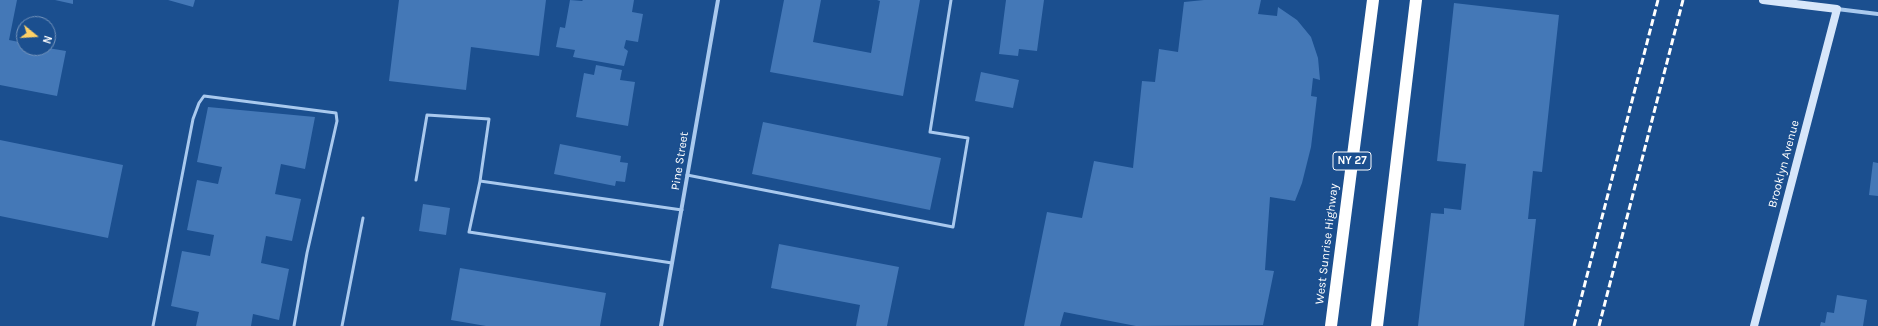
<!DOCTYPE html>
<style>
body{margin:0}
#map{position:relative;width:1878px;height:326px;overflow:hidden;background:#1b4f8f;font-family:Karla,sans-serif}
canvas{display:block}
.north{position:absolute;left:16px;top:16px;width:40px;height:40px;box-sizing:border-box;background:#1b4f8f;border:1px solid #7695bc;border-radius:50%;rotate:108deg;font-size:11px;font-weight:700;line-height:16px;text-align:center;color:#fff}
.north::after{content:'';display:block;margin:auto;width:14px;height:18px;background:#ffd166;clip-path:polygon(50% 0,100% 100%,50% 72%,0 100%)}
</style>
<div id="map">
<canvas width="1878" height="326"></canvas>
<div class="north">N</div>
</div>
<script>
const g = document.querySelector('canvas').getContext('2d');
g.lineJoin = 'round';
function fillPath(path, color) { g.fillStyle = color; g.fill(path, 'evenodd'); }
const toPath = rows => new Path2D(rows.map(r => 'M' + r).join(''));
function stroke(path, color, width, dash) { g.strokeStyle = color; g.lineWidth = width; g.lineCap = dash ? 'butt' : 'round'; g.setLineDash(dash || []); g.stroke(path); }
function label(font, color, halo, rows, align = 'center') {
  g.font = font + ' Karla,sans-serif'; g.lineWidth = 3.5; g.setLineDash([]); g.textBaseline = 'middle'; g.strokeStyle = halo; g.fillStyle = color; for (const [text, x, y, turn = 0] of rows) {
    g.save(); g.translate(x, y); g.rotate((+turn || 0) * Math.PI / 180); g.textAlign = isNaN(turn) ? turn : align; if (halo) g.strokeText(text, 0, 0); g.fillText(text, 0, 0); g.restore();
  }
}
fillPath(toPath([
 [0,0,17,0,9,40,24,43,24,48,48,48,66,51,57,96,0,85],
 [55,0,73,0,73,4],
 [168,0,195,0,193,7],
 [399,0,546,0,539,56,471,47,466,90,389,81],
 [570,0,582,1,583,0,634,0,632,12,643,14,638,42,626,40,624,48,628,51,624,66,573,57,575,50,556,47,560,27,565,28],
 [784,0,821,0,813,42,871,53,880,1,877,0,920,0,903,96,770,72],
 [1006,0,1044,0,1037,51,1019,49,1018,56,999,54],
 [1204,0,1261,0,1258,14,1277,16,1278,7,1297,20,1311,37,1318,58,1320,80,1313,78,1311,96,1317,97,1311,147,1302,183,1295,201,1270,197,1265,270,1274,271,1263,325,1136,326,1064,312,1060,326,1024,326,1047,212,1082,218,1094,161,1133,168,1142,81,1155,82,1159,49,1178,52,1184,2],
 [1454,3,1559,15,1542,172,1533,171,1528,219,1536,219,1524,326,1418,326,1431,213,1444,214,1444,208,1461,210,1466,164,1437,161],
 [596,65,622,70,620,80,635,82,628,126,576,117,584,73,594,75],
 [981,72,1019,80,1013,108,975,101],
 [208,107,315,117,305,169,281,164,275,194,301,199,292,241,266,236,261,263,289,269,279,320,253,314,251,326,196,326,199,312,171,306,182,251,210,256,214,235,187,230,197,180,218,184,222,167,197,162],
 [763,122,941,158,930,210,752,174],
 [0,140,123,165,108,238,0,216],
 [560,144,621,156,620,162,628,163,625,182,616,181,615,186,554,174],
 [1873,162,1878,163,1878,196,1869,195],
 [423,204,450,208,446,235,419,231],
 [779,244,899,267,887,326,856,326,860,305,771,288],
 [460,268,606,293,600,326,486,326,451,320],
 [1837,295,1867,300,1863,326,1820,326,1821,322,1825,323,1827,312,1834,313]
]), '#4478b7');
stroke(toPath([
 [687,175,953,227,968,138,930,132,951,0],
 [416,180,427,115,489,119,480,181],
 [672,263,469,232,480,181,682,210],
 [153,326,193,119,199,103,204,96,336,113,337,121,307,253,294,326],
 [342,326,363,218]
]), '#a9c9ee', 3);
stroke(toPath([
 [1837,9,1878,14],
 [661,326,718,0]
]), '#a9c9ee', 4);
stroke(toPath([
 [1754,326,1837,9,1763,0]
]), '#d6e6fa', 8);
stroke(toPath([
 [1331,326,1373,0],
 [1377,326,1416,0]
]), '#fff', 12);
stroke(toPath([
 [1574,326,1658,0],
 [1599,326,1683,0]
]), '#fff', 3, [7, 3]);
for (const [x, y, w] of [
 [1352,161,38]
]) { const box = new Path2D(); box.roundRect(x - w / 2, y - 9, w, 18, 3); g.fillStyle = '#1b4f8f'; g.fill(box); stroke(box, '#fff', 1); }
label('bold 11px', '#fff', null, [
 ["NY 27",1352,161]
]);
label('12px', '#fff', '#1b4f8f', [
 ["Pine Street",680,161,-81],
 ["Brooklyn Avenue",1784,164,-75],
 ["West Sunrise Highway",1327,244,-83]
]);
</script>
